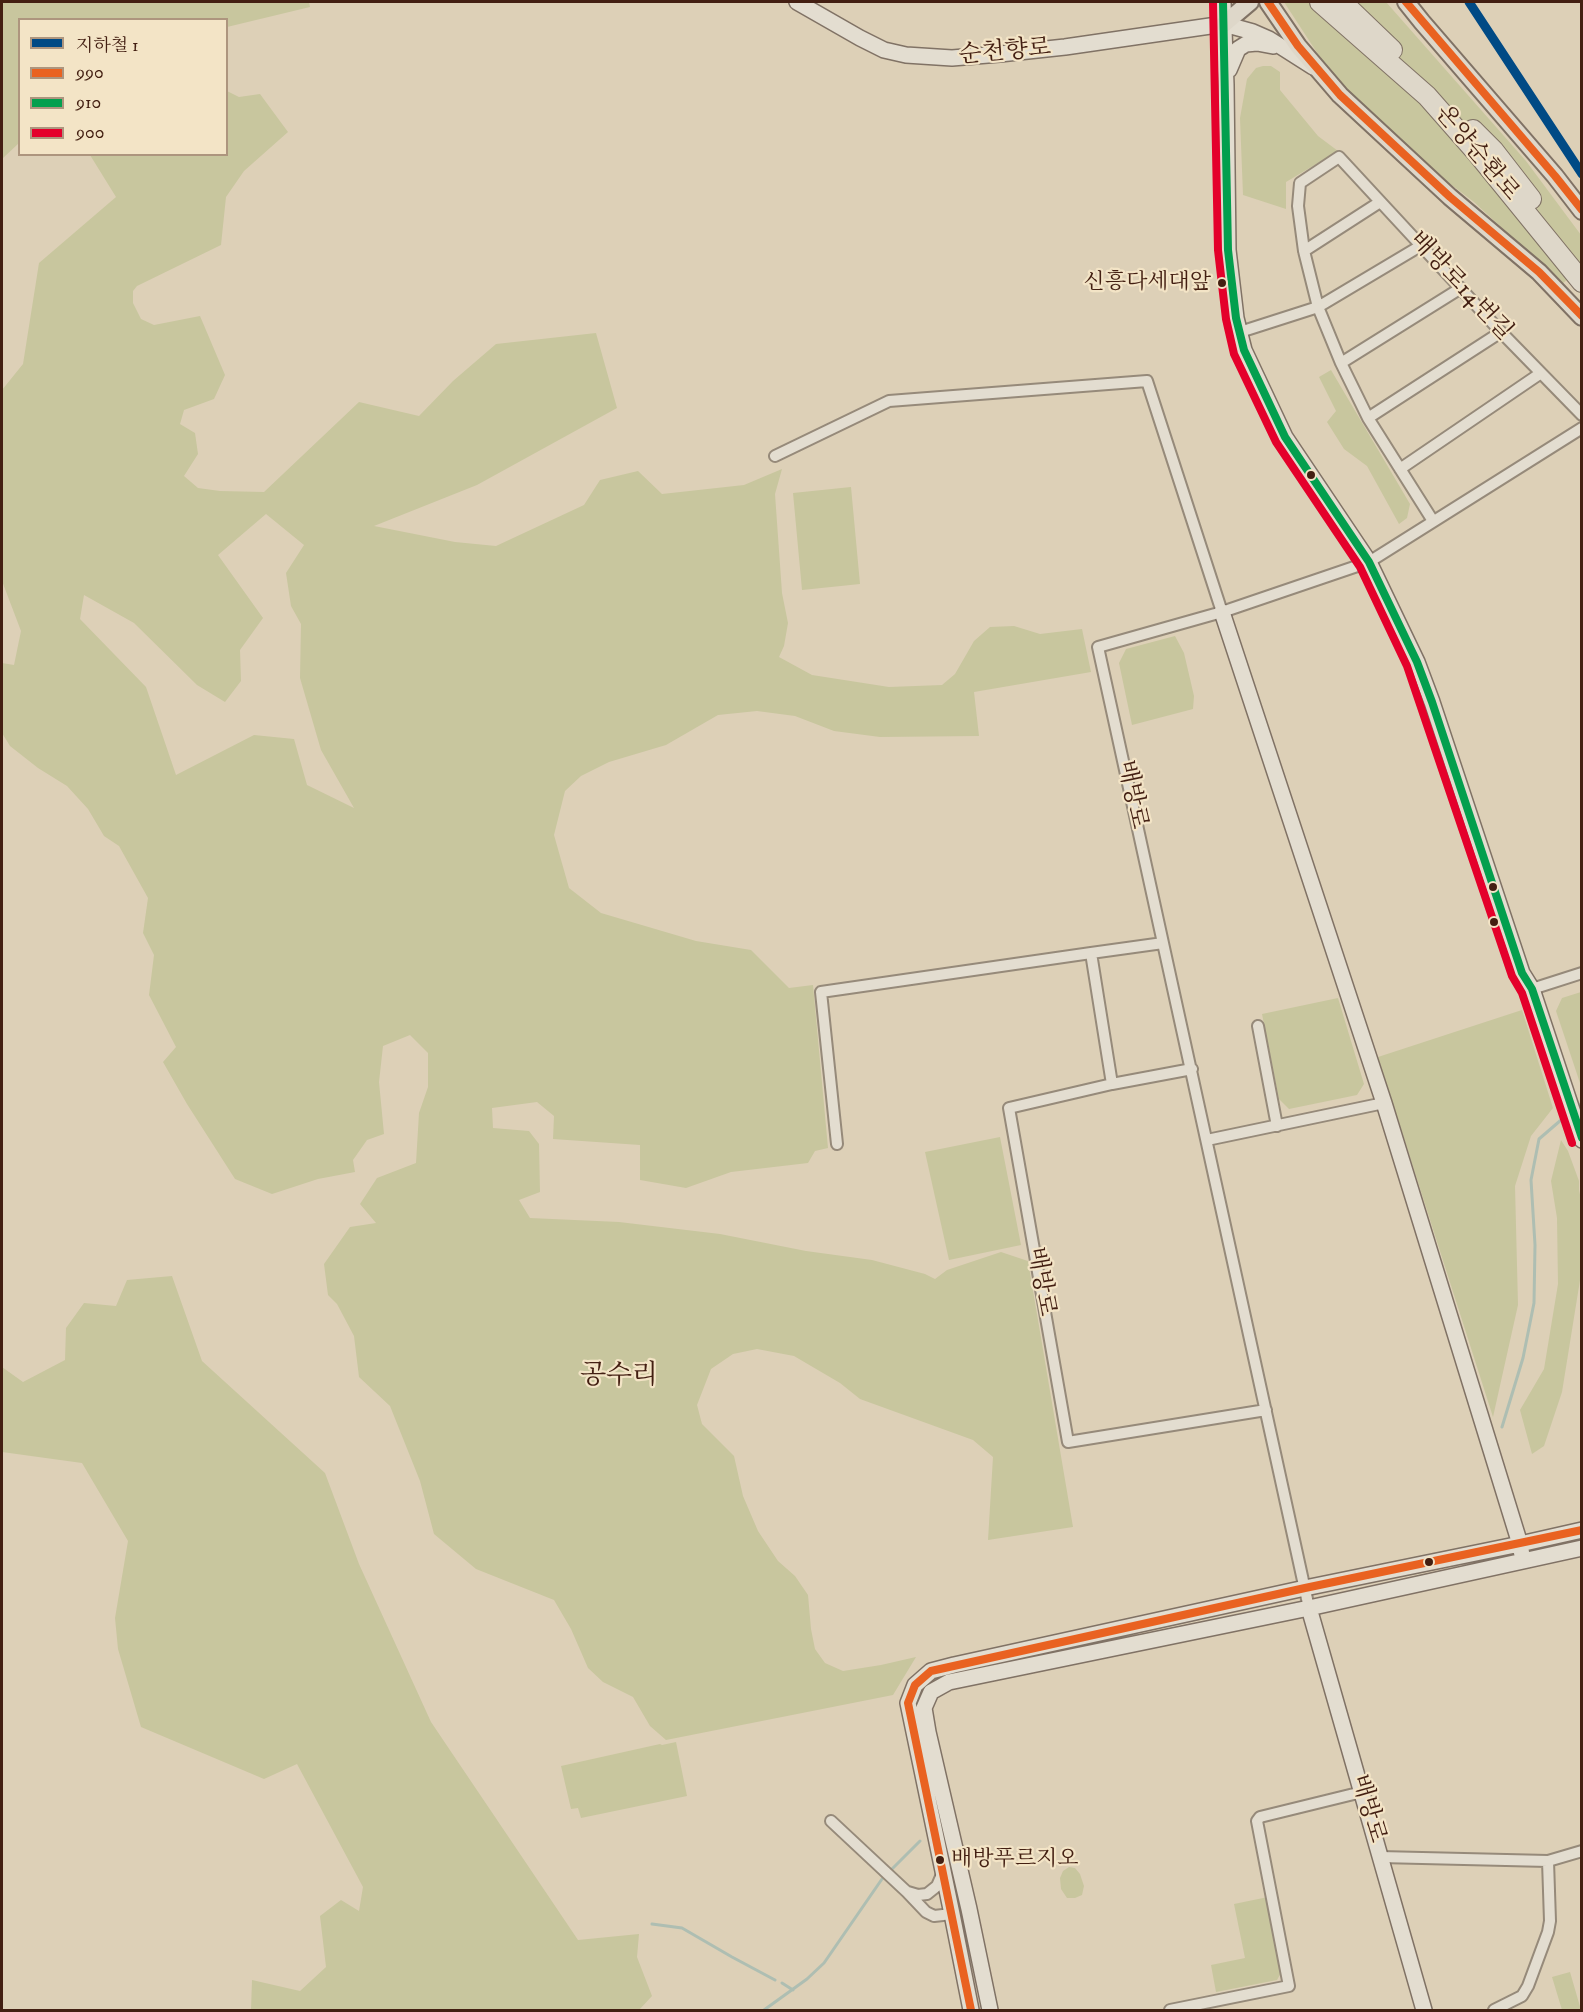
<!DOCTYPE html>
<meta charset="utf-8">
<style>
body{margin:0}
#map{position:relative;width:1583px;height:2012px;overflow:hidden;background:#ddd0b7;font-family:"IM FELL DW Pica","Noto Serif KR",serif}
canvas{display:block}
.frame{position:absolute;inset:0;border:3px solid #431f12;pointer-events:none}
.legend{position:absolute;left:18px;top:18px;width:210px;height:138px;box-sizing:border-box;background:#f3e4c6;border:2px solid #ad957e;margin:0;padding:8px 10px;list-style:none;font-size:18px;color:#431f12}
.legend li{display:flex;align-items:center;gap:12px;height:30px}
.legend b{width:30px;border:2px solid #ad957e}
</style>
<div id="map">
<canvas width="1583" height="2012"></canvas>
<div class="frame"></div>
<ul class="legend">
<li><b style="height:8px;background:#004a85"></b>지하철 1</li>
<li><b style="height:8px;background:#e96221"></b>990</li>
<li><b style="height:8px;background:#039f4e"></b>910</li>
<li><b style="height:8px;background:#e4002b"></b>900</li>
</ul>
</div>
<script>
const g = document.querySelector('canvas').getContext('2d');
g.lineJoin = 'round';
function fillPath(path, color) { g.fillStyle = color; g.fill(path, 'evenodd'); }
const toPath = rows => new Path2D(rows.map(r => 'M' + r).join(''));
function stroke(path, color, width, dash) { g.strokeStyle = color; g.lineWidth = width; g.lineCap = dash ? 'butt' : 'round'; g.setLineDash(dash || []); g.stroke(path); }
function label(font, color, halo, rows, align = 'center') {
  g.font = font + ' "IM FELL DW Pica","Noto Serif KR",serif'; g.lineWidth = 4.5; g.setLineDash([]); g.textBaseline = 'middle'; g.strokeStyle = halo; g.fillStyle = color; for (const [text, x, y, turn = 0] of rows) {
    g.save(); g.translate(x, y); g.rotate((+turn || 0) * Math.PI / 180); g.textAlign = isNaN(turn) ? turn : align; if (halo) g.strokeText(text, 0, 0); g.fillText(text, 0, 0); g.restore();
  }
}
fillPath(toPath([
 [2,2,309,2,310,7,227,27,226,20,20,20,19,143,2,159],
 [1284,2,1386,2,1526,161,1581,235,1581,268,1562,284,1474,202,1428,167,1373,116,1327,68],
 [1263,66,1271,66,1280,72,1280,90,1318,136,1338,151,1286,182,1286,209,1243,195,1240,118,1247,79,1256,68],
 [227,91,239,97,260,94,288,132,244,171,226,197,221,245,137,286,133,291,133,303,141,319,154,325,200,316,225,375,214,399,184,410,180,424,195,433,198,454,184,476,198,488,220,491,264,492,359,402,419,416,453,381,496,344,596,333,617,408,477,485,374,526,455,542,496,546,584,505,600,480,638,471,662,494,744,485,782,469,775,494,782,593,788,623,784,646,779,657,812,675,889,687,942,685,955,674,974,641,990,627,1014,626,1040,634,1082,629,1091,672,974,692,979,736,880,737,834,731,795,716,757,711,718,715,666,745,609,762,581,776,565,791,554,835,569,888,601,913,696,941,751,950,789,988,813,985,828,1148,815,1151,808,1163,731,1172,686,1188,640,1180,640,1145,553,1139,554,1116,537,1102,492,1108,493,1128,529,1131,539,1144,540,1192,519,1200,530,1218,619,1222,720,1234,806,1251,872,1260,925,1274,935,1279,947,1270,1001,1252,1028,1261,1073,1527,988,1540,993,1457,973,1440,860,1399,840,1383,794,1356,757,1349,733,1354,711,1369,697,1405,702,1424,734,1456,743,1496,758,1531,778,1561,795,1576,808,1595,811,1629,815,1649,825,1663,843,1671,881,1665,916,1657,893,1695,666,1740,650,1726,633,1697,603,1682,588,1668,571,1629,554,1600,476,1569,434,1534,420,1481,390,1406,359,1377,354,1336,337,1304,328,1295,324,1264,350,1227,376,1223,360,1204,377,1178,416,1163,419,1113,428,1087,428,1053,410,1035,383,1046,379,1082,384,1134,367,1140,353,1160,355,1172,318,1179,272,1194,235,1179,187,1104,163,1062,176,1047,149,995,154,955,143,933,148,898,119,846,104,836,88,809,67,786,38,768,10,746,2,733,2,663,14,665,21,631,2,581,2,390,23,364,39,263,116,197,90,155,226,154],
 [266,514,304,545,286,573,291,606,301,624,300,678,321,750,354,808,307,785,294,739,254,735,176,775,146,687,80,619,84,595,134,623,197,685,225,702,241,681,240,650,263,618,218,555],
 [1331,370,1410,504,1407,518,1399,524,1367,466,1344,449,1327,422,1336,411,1319,377],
 [851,487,860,584,802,590,793,493],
 [1175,636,1184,653,1194,696,1193,709,1132,725,1119,663,1126,649],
 [1581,992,1582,992,1581,1086,1556,1011,1562,998],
 [1338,998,1364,1084,1357,1095,1289,1109,1279,1099,1262,1014],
 [1522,1010,1553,1108,1531,1136,1515,1186,1518,1305,1493,1417,1378,1057],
 [1000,1137,1021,1245,949,1260,925,1152],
 [1561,1140,1568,1151,1579,1181,1579,1190,1582,1204,1581,1274,1562,1392,1544,1446,1532,1454,1520,1410,1544,1369,1558,1284,1557,1218,1551,1181],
 [172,1276,202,1361,325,1473,359,1564,431,1722,578,1940,639,1934,637,1957,652,1996,639,2010,251,2010,252,1980,300,1991,326,1967,320,1916,341,1900,359,1911,363,1887,297,1764,264,1779,141,1727,118,1649,115,1618,128,1541,82,1463,2,1452,2,1367,23,1382,65,1360,66,1328,84,1303,116,1306,127,1280],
 [676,1742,687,1796,581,1818,578,1808,571,1809,561,1766,660,1744,662,1745],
 [1069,1867,1075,1868,1080,1874,1084,1886,1082,1895,1075,1898,1067,1898,1061,1889,1060,1878,1063,1871],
 [1268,1897,1282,1971,1277,1980,1216,1992,1211,1965,1245,1958,1234,1904],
 [1570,1972,1581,2010,1562,2010,1552,1977]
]), '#c8c69e');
stroke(toPath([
 [1575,1108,1582,1103],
 [1502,1427,1523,1358,1534,1303,1535,1245,1531,1180,1539,1139,1568,1114],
 [652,1924,682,1928,732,1957,775,1980],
 [782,1983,793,1990],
 [764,2010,807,1979,824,1963,882,1879,920,1841]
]), '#aebeb2', 3);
const street = toPath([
 [1304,251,1380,202],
 [1240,332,1318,307,1422,245],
 [1341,363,1461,288],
 [1368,418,1501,332],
 [775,456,889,401,1147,381,1222,612],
 [1400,469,1541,373],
 [1433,521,1368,418,1341,363,1318,307,1304,251,1298,206,1300,183,1339,157,1501,332,1582,415],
 [1091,953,1163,943],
 [1532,989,1582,973],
 [1258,1026,1277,1126],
 [1192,1069,1112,1084,1009,1108,1068,1442,1266,1410],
 [1207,1140,1384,1103],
 [837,1144,821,992,1091,953,1112,1084],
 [1309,1608,1098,647,1222,612,1369,562,1582,428],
 [831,1821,907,1892,926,1912,934,1916,952,1914],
 [1380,1857,1548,1861,1582,1851],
 [908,1892,918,1895,927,1894,937,1886,943,1872],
 [1170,2010,1289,1986,1257,1821,1260,1817,1362,1792],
 [1494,2010,1522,1996,1528,1986,1548,1932,1550,1921,1548,1861]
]);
const secondary = toPath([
 [797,2,860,38,884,50,906,55,952,58,1000,54,1065,47,1224,24,1253,32,1269,39,1313,67],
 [1223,2,1226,85,1228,250,1236,318,1244,350,1285,437,1369,562,1417,662,1432,702,1522,973,1532,989,1582,1140],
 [1229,70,1238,49,1246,44,1257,43,1273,46],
 [1222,612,1384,1103,1520,1544,1523,1561],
 [1309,1608,1424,2010],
 [971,2010,952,1914,908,1703,915,1685,931,1671,954,1665,1305,1588,1520,1544,1582,1530],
 [990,2010,969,1909,928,1732,924,1708,931,1692,949,1682,1309,1608,1582,1548]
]);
const primary = toPath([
 [1268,2,1298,46,1340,95,1450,197,1539,272,1582,317],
 [1406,2,1422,22,1555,176,1582,211],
 [1224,24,1250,2]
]);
const highway = toPath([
 [1320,2,1427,96,1478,154,1582,282],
 [1342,2,1392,50],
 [1473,130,1493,150,1531,199]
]);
stroke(street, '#968a7a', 14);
stroke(secondary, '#807265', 18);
stroke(primary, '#807265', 20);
stroke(highway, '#807265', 22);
stroke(street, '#e3ddd0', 10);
stroke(secondary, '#e3ddd0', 15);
stroke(primary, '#ded7c9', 16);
stroke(highway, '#ded7c9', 20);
stroke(toPath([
 [1268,2,1298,46,1340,95,1450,197,1539,272,1582,316],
 [1406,2,1555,176,1582,210],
 [971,2010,908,1703,915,1685,931,1671,1305,1588,1582,1530]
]), '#e96221', 8);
stroke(toPath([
 [1223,2,1228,250,1236,318,1244,350,1285,437,1369,562,1417,662,1432,702,1522,973,1532,989,1582,1138]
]), '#039f4e', 8);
stroke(toPath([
 [1213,2,1218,250,1226,319,1234,354,1276,442,1360,567,1407,666,1512,976,1522,993,1572,1143]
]), '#e4002b', 8);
stroke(toPath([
 [1469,2,1582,174]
]), '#004a85', 9);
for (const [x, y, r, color] of [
 [1222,283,5,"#431f12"],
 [1311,475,5,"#431f12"],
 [1493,887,5,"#431f12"],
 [1494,922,5,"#431f12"],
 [1429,1562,5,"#431f12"],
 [940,1860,5,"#431f12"]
]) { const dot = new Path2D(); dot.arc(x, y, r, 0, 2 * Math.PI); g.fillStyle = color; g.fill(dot); stroke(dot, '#f3e4c6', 2); }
label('22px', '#431f12', '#f3e4c6', [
 ["신흥다세대앞",1211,283],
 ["배방푸르지오",951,1860,"left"]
], 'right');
label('24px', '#431f12', '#f3e4c6', [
 ["순천향로",1005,53,-5],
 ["온양순환로",1476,154,50],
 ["배방로14번길",1460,287,47],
 ["배방로",1131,795,78],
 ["배방로",1040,1282,80],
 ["배방로",1367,1809,74]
]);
label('27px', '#431f12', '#f3e4c6', [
 ["공수리",619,1377]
]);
</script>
